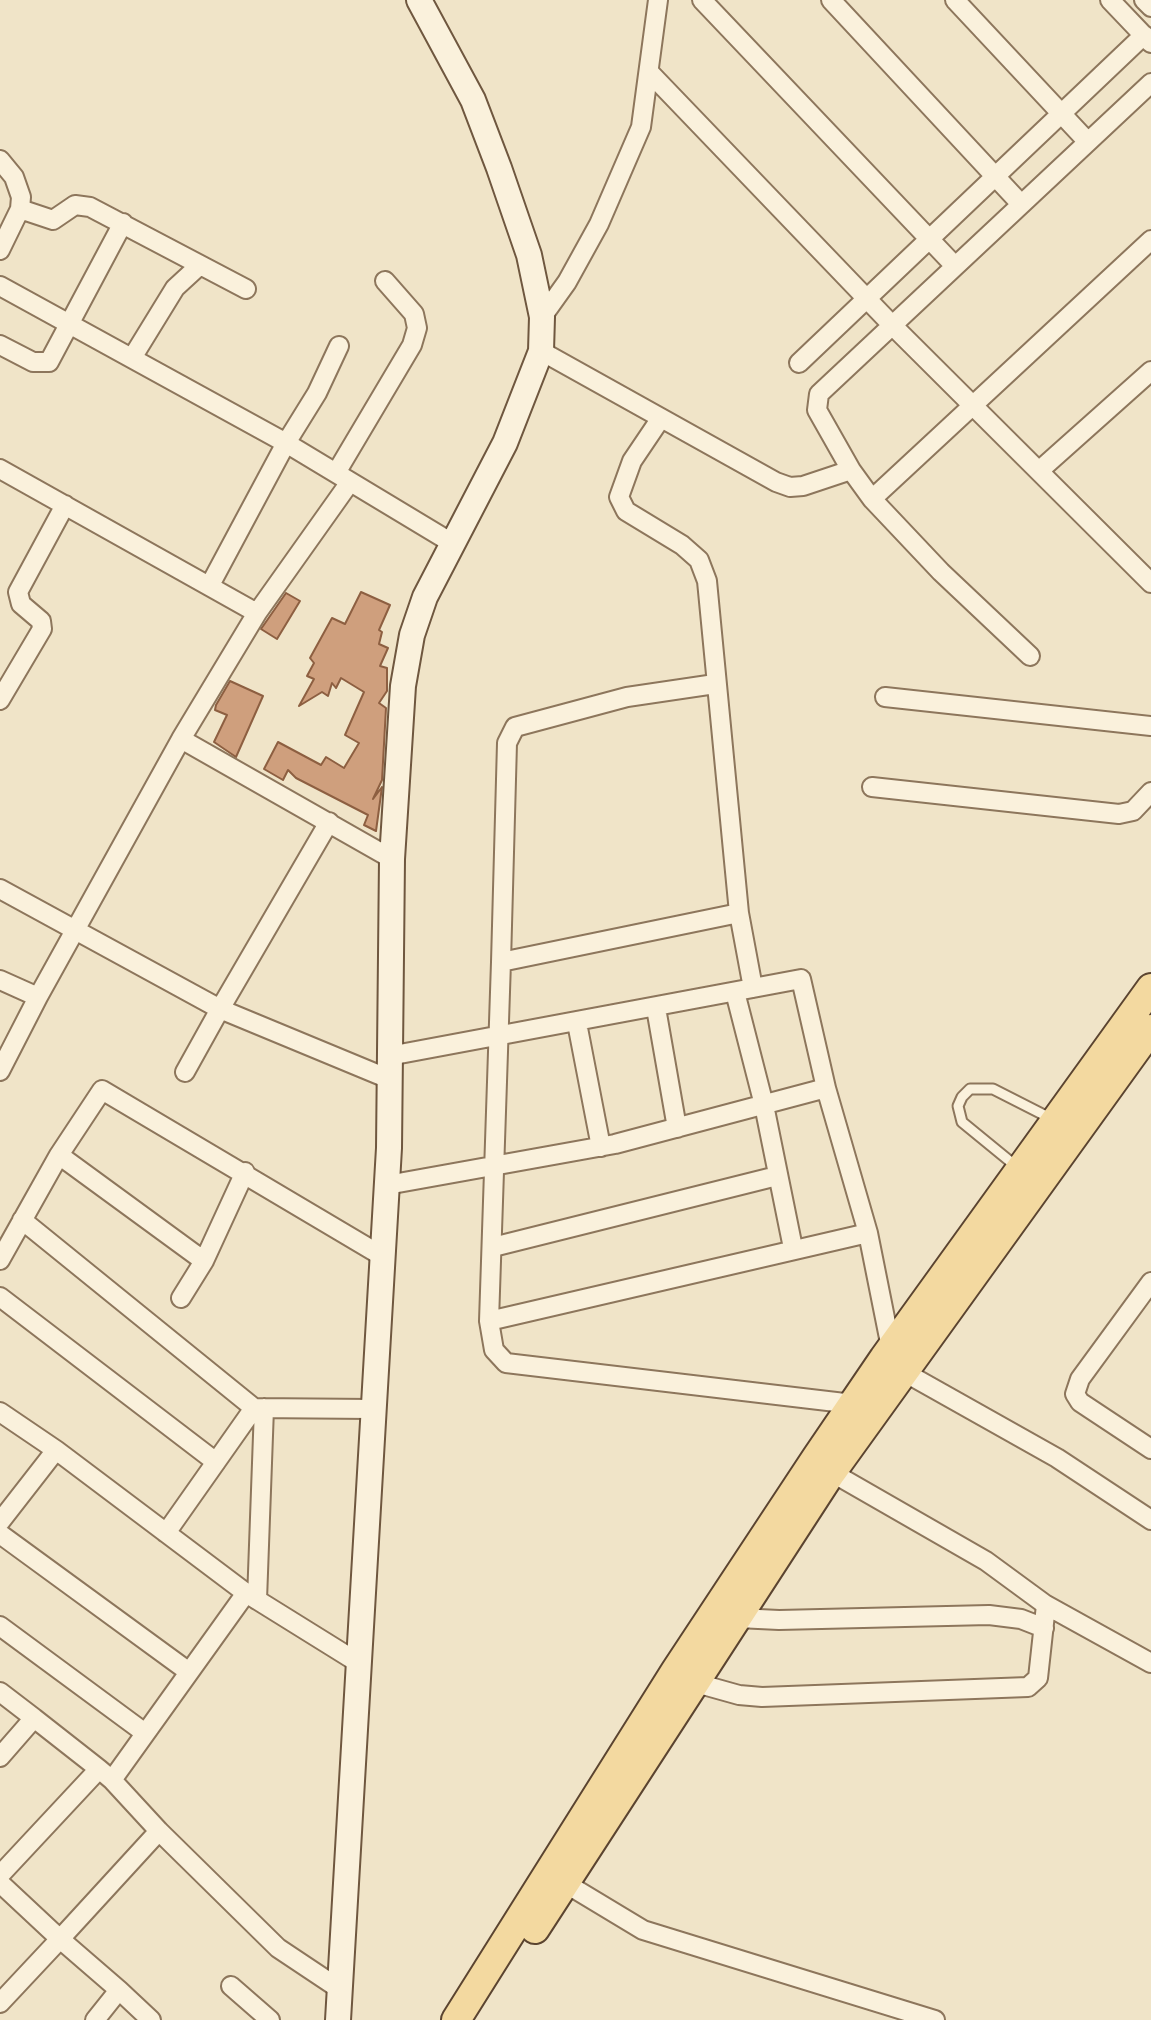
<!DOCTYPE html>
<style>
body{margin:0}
canvas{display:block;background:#f0e4c8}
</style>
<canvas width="1151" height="2020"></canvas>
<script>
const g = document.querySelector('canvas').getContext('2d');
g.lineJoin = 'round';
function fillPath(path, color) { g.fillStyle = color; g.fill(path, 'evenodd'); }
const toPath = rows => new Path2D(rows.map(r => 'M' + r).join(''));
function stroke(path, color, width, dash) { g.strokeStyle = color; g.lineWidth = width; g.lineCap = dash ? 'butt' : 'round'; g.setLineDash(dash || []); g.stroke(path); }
const building = toPath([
 [361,592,390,605,379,630,382,632,379,644,388,648,380,666,387,668,387,691,379,703,386,708,382,780,373,799,382,787,376,831,364,825,368,815,296,778,288,770,283,780,264,769,278,742,321,765,326,757,344,768,359,743,345,735,364,692,341,678,336,688,332,683,328,696,322,692,299,706,314,679,307,676,314,663,310,658,332,618,345,624,361,592],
 [286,593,300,601,277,639,261,629,286,593],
 [230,681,263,696,236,757,214,742,227,715,215,710,216,705,230,681]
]);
fillPath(building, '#cf9f7d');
stroke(building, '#8d5f41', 2);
const lane = toPath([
 [1017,1167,962,1122,958,1106,962,1097,970,1089,993,1089,1054,1120]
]);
const street = toPath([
 [702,0,954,265],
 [831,0,1020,203],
 [955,0,1087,141],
 [1110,0,1151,43],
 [1144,0,1151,7],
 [651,74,892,325,1151,583],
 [0,160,14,177,21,197,20,209,0,250],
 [20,209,53,220,75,205,90,207,246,289],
 [0,286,286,443,452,543],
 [542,317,567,282,599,224,641,127,658,0],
 [0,345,33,362,49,362,123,223],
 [541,351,776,482,790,487,803,486,851,470,872,499,1151,240],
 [132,358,175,288,200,265],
 [799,363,1144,35],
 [661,418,632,461,619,497,626,511,682,545,699,560,707,581,739,913],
 [0,469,257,613],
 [851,470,817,410,819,394,1151,83],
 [1040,470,1151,371],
 [336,473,412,345,417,328,414,314,385,281],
 [872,499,941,572,1030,656],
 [210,585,286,443,317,393,339,346],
 [885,697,1151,726],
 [0,700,42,629,41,621,21,604,18,592,65,505],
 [181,739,257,613,350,482],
 [872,787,1119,814,1133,811,1151,792],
 [329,822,220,1009,389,1079],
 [0,889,220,1009,185,1072],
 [501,962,507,743,515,727,627,697,715,684],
 [0,980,38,997,181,739,392,859],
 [753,988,739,913,501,962,489,1321,494,1350,506,1363,853,1404],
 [735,992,764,1105,793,1248],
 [656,1008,677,1128],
 [577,1023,601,1147],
 [389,1056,801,979,826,1088],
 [0,1071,38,997],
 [59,1155,204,1261],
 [387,1185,615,1144,826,1088,868,1233,891,1348],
 [22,1220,254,1408],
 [493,1247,777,1176],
 [0,1260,59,1155,102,1090,382,1256],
 [1151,1282,1080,1379,1075,1394,1080,1402,1151,1449],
 [0,1297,216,1462],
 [181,1298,204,1261,245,1172],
 [489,1321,868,1233],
 [904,1372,1057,1458,1151,1520],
 [0,1412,56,1450],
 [824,1468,986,1561,1046,1605,1151,1663],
 [0,1522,56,1450,246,1593],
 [166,1533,254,1408,372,1409],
 [0,1534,189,1672],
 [257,1600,264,1408],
 [738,1618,779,1620,989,1615,1021,1619,1044,1628],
 [0,1626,145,1733],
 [696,1683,739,1695,762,1697,1028,1687,1038,1678,1046,1605],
 [0,1692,34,1718],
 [0,1757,34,1718,99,1769,0,1875],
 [99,1769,112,1780,246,1593,357,1662],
 [112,1780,159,1831],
 [0,1883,60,1939,159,1831,278,1948,341,1990],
 [565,1883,643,1930,935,2020],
 [231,1986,270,2020],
 [0,2003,60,1939,119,1990],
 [95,2020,119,1990,151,2020]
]);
const secondary = toPath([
 [338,2020,389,1148,392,859,403,686,412,635,425,597,505,443,541,351,542,317,529,255,499,168,473,100,419,0]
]);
const primary = toPath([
 [535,1929,831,1473,1151,1029],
 [456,2020,676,1670,816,1458,884,1358,1151,988]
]);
stroke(lane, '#8d765c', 13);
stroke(street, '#8d765c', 22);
stroke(secondary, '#6f573f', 28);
stroke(primary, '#5b4430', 32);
stroke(lane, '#faf1dc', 9);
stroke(street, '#faf1dc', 18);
stroke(secondary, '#faf1dc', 24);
stroke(primary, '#f3d9a0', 28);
</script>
